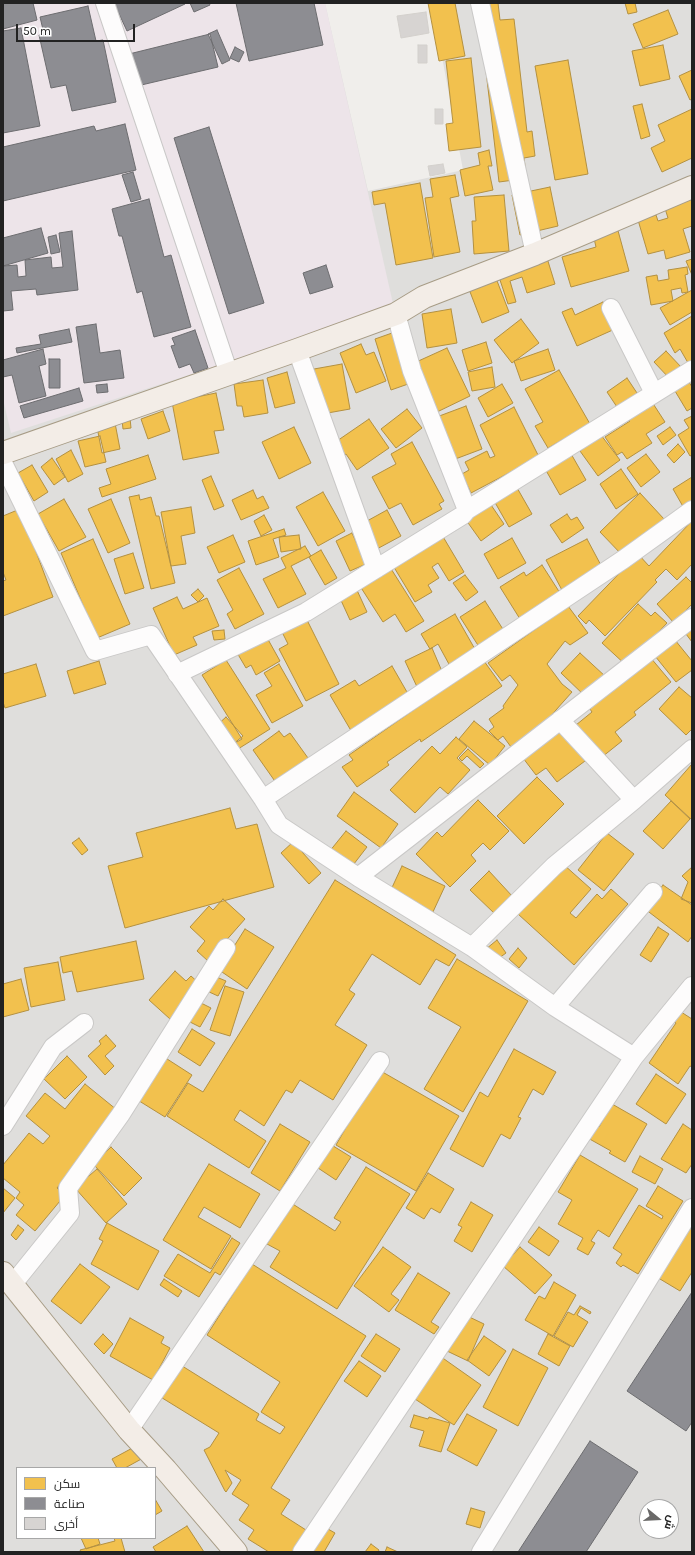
<!DOCTYPE html>
<meta charset="utf-8">
<style>
body{margin:0}
#map{position:relative;width:695px;height:1555px;overflow:hidden;background:#f0eeeb;font-family:Karla,Cairo,sans-serif}
canvas{display:block}
.frame{position:absolute;inset:0;border:4px solid #222;pointer-events:none}
.legend{position:absolute;left:16px;top:1467px;width:140px;height:72px;box-sizing:border-box;background:#fff;border:1px solid #a7a7a7;margin:0;padding:5px 7px;list-style:none;font-size:12px;color:#222}
.legend li{display:flex;align-items:center;gap:8px;height:20px}
.legend b{width:20px;border:1px solid #a7a7a7}
.north{position:absolute;left:639px;top:1499px;width:40px;height:40px;box-sizing:border-box;background:#fff;border:1px solid #a7a7a7;border-radius:50%;rotate:108deg;font-size:11px;font-weight:700;line-height:16px;text-align:center;color:#222}
.north::after{content:'';display:block;margin:auto;width:14px;height:18px;background:#6a6968;clip-path:polygon(50% 0,100% 100%,50% 72%,0 100%)}
.scale{position:absolute;left:16px;top:24px;width:119px;height:18px;box-sizing:border-box;border:2px solid #222;border-top:0;padding-left:5px;font-size:12px;line-height:14px;white-space:nowrap;color:#222;-webkit-text-stroke:3px #fff;paint-order:stroke}
</style>
<div id="map">
<canvas width="695" height="1555"></canvas>
<div class="frame"></div>
<ul class="legend">
<li><b style="height:11px;background:#f2c14e"></b>سكن</li>
<li><b style="height:11px;background:#8d8d92"></b>صناعة</li>
<li><b style="height:11px;background:#d7d4d2"></b>أخرى</li>
</ul>
<div class="north">ش</div>
<div class="scale">50 m</div>
</div>
<script>
const g = document.querySelector('canvas').getContext('2d');
g.lineJoin = 'round';
function fillPath(path, color) { g.fillStyle = color; g.fill(path, 'evenodd'); }
const toPath = rows => new Path2D(rows.map(r => 'M' + r).join(''));
function stroke(path, color, width, dash) { g.strokeStyle = color; g.lineWidth = width; g.lineCap = dash ? 'butt' : 'round'; g.setLineDash(dash || []); g.stroke(path); }
fillPath(toPath([
 [3,3,325,3,368,191,463,170,432,3,692,3,692,1552,3,1552],
 [17,1468,155,1468,155,1538,17,1538],
 [647,1507,671,1507,671,1531,647,1531]
]), '#dfdedc');
fillPath(toPath([
 [3,3,325,3,394,308,11,433,3,399]
]), '#ede4e9');
const homes = toPath([
 [428,3,455,3,465,56,439,61,428,3],
 [478,3,498,3,500,20,514,19,527,132,532,131,535,156,524,158,528,190,514,180,499,182,478,3],
 [625,3,635,3,637,12,628,14,625,3],
 [668,10,678,34,643,48,633,24,668,10],
 [663,45,670,79,640,86,632,51,663,45],
 [471,58,481,147,449,151,446,124,453,123,446,61,471,58],
 [568,60,588,174,555,180,535,66,568,60],
 [692,70,692,99,690,100,679,76,692,70],
 [642,104,650,136,641,139,633,106,642,104],
 [692,109,692,158,662,172,651,148,665,141,658,125,692,109],
 [489,150,492,166,488,166,493,190,465,196,460,170,480,165,478,153,489,150],
 [455,175,459,196,450,198,460,252,434,257,425,198,433,197,430,179,455,175],
 [420,183,433,258,396,265,385,203,374,205,372,192,420,183],
 [550,187,558,226,520,235,512,195,550,187],
 [692,193,692,226,683,229,690,252,666,259,664,250,648,254,638,220,656,215,658,221,668,218,663,202,692,193],
 [504,195,509,251,474,254,472,221,476,221,474,197,504,195],
 [617,227,629,271,571,287,562,257,596,247,593,234,617,227],
 [547,258,555,284,527,293,522,277,510,281,516,302,508,304,498,274,547,258],
 [692,259,692,275,686,261,692,259],
 [687,267,688,274,685,275,688,292,682,293,681,288,671,290,673,301,651,305,646,277,657,275,658,281,669,279,668,270,687,267],
 [494,273,509,312,482,323,467,284,494,273],
 [692,290,692,312,670,325,660,308,692,290],
 [603,302,615,329,577,346,562,312,572,308,575,315,603,302],
 [451,309,457,343,427,348,422,314,451,309],
 [692,316,692,367,691,368,680,349,675,353,664,333,692,316],
 [521,319,539,343,512,363,494,340,521,319],
 [395,332,411,383,391,390,375,339,395,332],
 [486,342,492,363,468,371,462,350,486,342],
 [361,344,366,355,374,352,386,381,356,393,340,353,361,344],
 [447,348,470,396,437,412,414,363,447,348],
 [548,349,555,370,521,381,514,361,548,349],
 [666,351,682,368,670,379,654,362,666,351],
 [342,364,350,409,322,414,314,369,342,364],
 [492,367,495,387,472,391,468,372,492,367],
 [559,370,590,424,548,448,535,426,543,422,525,389,559,370],
 [287,372,295,403,275,408,267,378,287,372],
 [627,378,641,399,621,413,607,392,627,378],
 [263,380,268,413,244,417,242,406,237,406,234,384,263,380],
 [689,382,692,387,692,408,687,411,675,391,689,382],
 [502,384,513,403,488,417,478,398,502,384],
 [216,393,224,430,214,431,219,453,183,460,172,402,216,393],
 [652,402,665,422,646,434,652,443,627,459,622,452,617,455,605,437,630,421,627,418,652,402],
 [466,406,482,449,450,461,434,418,466,406],
 [514,407,539,457,471,493,462,474,469,470,465,462,487,451,490,458,495,456,480,425,514,407],
 [407,409,422,428,396,448,381,429,407,409],
 [163,411,170,431,148,439,141,419,163,411],
 [692,416,692,455,690,456,678,435,689,428,684,420,692,416],
 [130,418,131,428,123,429,122,420,130,418],
 [369,419,389,448,357,470,346,454,343,456,334,443,369,419],
 [115,423,120,449,102,453,97,427,115,423],
 [294,427,311,463,279,479,262,442,294,427],
 [670,427,676,435,663,445,657,436,670,427],
 [601,435,620,460,598,476,580,451,601,435],
 [100,436,106,462,85,467,78,441,100,436],
 [412,442,444,501,439,504,442,509,413,525,401,503,389,509,372,477,396,464,391,454,412,442],
 [678,444,685,452,674,463,667,455,678,444],
 [71,450,83,474,68,482,56,459,71,450],
 [570,452,586,480,560,495,544,467,570,452],
 [646,454,660,472,641,487,627,468,646,454],
 [148,455,156,479,102,497,99,488,111,484,106,469,148,455],
 [52,458,65,477,54,485,41,467,52,458],
 [32,465,48,492,34,501,18,473,32,465],
 [621,469,638,494,616,509,600,484,621,469],
 [211,476,224,506,214,510,202,480,211,476],
 [692,477,692,505,685,510,673,489,692,477],
 [516,486,532,514,509,527,493,499,516,486],
 [253,490,257,499,263,496,269,508,241,520,232,500,253,490],
 [323,492,345,531,318,546,296,507,323,492],
 [640,493,664,519,624,557,600,532,640,493],
 [139,495,140,500,151,497,156,516,159,516,175,583,151,589,129,497,139,495],
 [64,499,86,537,59,551,38,514,64,499],
 [111,499,130,543,108,553,88,509,111,499],
 [489,502,504,524,481,541,466,520,489,502],
 [191,507,195,533,181,536,186,564,171,566,161,512,191,507],
 [20,509,53,597,3,616,3,581,6,580,3,572,3,516,20,509],
 [387,510,401,536,375,550,367,521,387,510],
 [567,514,571,520,577,517,584,528,562,543,550,525,567,514],
 [264,515,272,530,261,536,254,521,264,515],
 [692,521,692,564,677,580,666,569,655,580,657,582,605,636,589,620,586,624,578,616,638,554,649,566,692,521],
 [284,529,286,535,273,539,279,557,256,565,248,541,284,529],
 [352,533,366,564,350,571,336,541,352,533],
 [233,535,245,562,219,573,207,547,233,535],
 [299,535,301,549,281,552,279,537,299,535],
 [442,535,464,572,449,581,438,563,432,567,439,578,428,585,432,592,415,602,392,564,442,535],
 [512,538,526,563,498,579,484,554,512,538],
 [93,539,130,624,97,638,61,553,93,539],
 [587,539,604,571,563,592,546,560,587,539],
 [305,546,311,556,291,566,306,594,278,608,263,579,286,568,281,558,305,546],
 [321,550,337,578,325,585,309,557,321,550],
 [133,553,144,588,125,594,114,559,133,553],
 [388,564,424,621,406,632,395,614,383,622,358,583,388,564],
 [542,565,560,593,520,619,500,587,524,572,526,576,542,565],
 [239,568,264,614,235,629,227,614,233,610,217,580,239,568],
 [465,575,478,592,466,601,453,583,465,575],
 [686,577,692,583,692,604,674,623,657,604,686,577],
 [356,588,367,612,350,620,339,596,356,588],
 [198,589,204,596,198,602,191,595,198,589],
 [177,597,183,609,207,598,219,626,193,637,197,645,174,655,153,608,177,597],
 [485,601,506,634,481,650,460,617,485,601],
 [638,604,651,616,655,612,667,623,627,666,602,643,638,604],
 [568,606,588,633,570,645,565,641,547,664,562,684,572,692,532,737,527,735,511,747,503,736,498,740,489,731,494,727,489,719,504,708,503,706,518,685,510,675,502,681,488,663,568,606],
 [455,614,476,651,450,666,438,644,430,649,421,634,455,614],
 [306,618,339,684,306,701,279,649,288,644,281,630,306,618],
 [692,623,692,642,683,630,692,623],
 [224,630,225,639,214,640,212,631,224,630],
 [265,634,280,661,256,675,251,665,246,668,236,651,265,634],
 [675,640,692,661,692,670,676,682,655,656,675,640],
 [432,648,444,676,418,689,405,661,432,648],
 [580,653,606,677,586,697,561,673,580,653],
 [650,657,671,682,634,712,636,715,615,732,622,741,602,757,576,725,592,712,588,706,650,657],
 [226,660,270,729,238,749,235,743,242,739,202,675,226,660],
 [99,661,106,684,74,694,67,671,99,661],
 [484,661,502,686,421,742,420,739,387,762,389,765,357,787,342,767,353,760,349,755,484,661],
 [36,664,46,696,5,708,3,702,3,674,36,664],
 [279,664,303,706,272,723,256,695,272,686,264,673,279,664],
 [392,666,411,699,353,734,330,695,355,680,359,686,392,666],
 [679,687,692,698,692,729,686,735,659,709,679,687],
 [226,717,243,736,232,745,216,726,226,717],
 [474,721,505,746,490,765,459,739,474,721],
 [561,729,585,761,557,782,546,768,536,775,523,758,561,729],
 [279,731,284,737,290,733,308,758,300,764,303,769,279,787,253,750,279,731],
 [456,737,467,747,457,758,470,770,448,794,440,787,415,813,390,790,432,746,440,754,456,737],
 [468,749,484,764,480,768,467,756,462,761,459,758,468,749],
 [692,764,692,820,665,795,692,764],
 [537,777,564,804,524,844,497,816,537,777],
 [354,792,398,824,381,848,337,816,354,792],
 [478,800,509,831,490,850,483,843,471,855,476,861,450,887,416,854,437,832,442,837,478,800],
 [671,801,690,819,663,849,643,831,671,801],
 [230,808,236,829,257,824,274,887,125,928,108,866,143,857,136,833,230,808],
 [346,831,367,847,350,869,329,852,346,831],
 [607,833,634,854,604,891,578,870,607,833],
 [79,838,88,850,82,855,72,843,79,838],
 [293,842,321,873,309,884,281,853,293,842],
 [563,864,591,889,570,913,576,918,597,894,602,899,611,889,628,904,574,965,518,914,563,864],
 [402,866,445,886,432,914,389,894,402,866],
 [692,867,692,903,681,899,688,882,682,876,692,867],
 [489,871,513,897,495,914,470,890,489,871],
 [335,880,456,955,449,966,436,959,420,985,372,954,349,990,355,994,335,1025,367,1045,333,1100,300,1080,292,1093,286,1090,264,1126,240,1110,234,1120,266,1141,249,1168,167,1116,188,1083,203,1092,335,880],
 [663,885,692,905,692,936,688,942,645,909,663,885],
 [223,899,245,919,208,961,197,951,205,941,190,927,209,906,213,910,223,899],
 [658,927,669,934,651,962,640,955,658,927],
 [245,929,274,947,247,989,219,970,245,929],
 [497,940,506,953,495,961,486,949,497,940],
 [136,941,144,979,77,992,72,971,63,973,60,957,136,941],
 [518,948,527,958,519,968,509,959,518,948],
 [457,959,528,1001,463,1112,424,1089,461,1027,428,1008,457,959],
 [58,962,65,1000,31,1007,24,968,58,962],
 [175,971,186,981,191,976,201,985,170,1019,149,1000,175,971],
 [214,976,226,981,218,996,207,991,214,976],
 [21,979,29,1010,3,1017,3,984,21,979],
 [225,986,244,992,230,1036,210,1030,225,986],
 [199,1002,211,1008,200,1027,188,1021,199,1002],
 [678,1010,692,1019,692,1067,690,1066,678,1084,649,1063,676,1023,672,1020,678,1010],
 [192,1029,215,1043,200,1066,178,1052,192,1029],
 [106,1035,116,1046,105,1056,114,1066,105,1075,88,1056,101,1044,99,1041,106,1035],
 [514,1049,556,1072,543,1095,533,1089,518,1117,521,1118,510,1139,501,1134,483,1167,450,1149,480,1092,488,1097,514,1049],
 [67,1056,87,1077,65,1099,44,1079,67,1056],
 [164,1057,192,1075,165,1117,136,1099,164,1057],
 [379,1070,459,1116,416,1191,336,1145,379,1070],
 [656,1074,686,1094,666,1124,636,1104,656,1074],
 [85,1084,117,1110,97,1139,57,1188,65,1195,35,1231,16,1215,24,1205,16,1198,20,1192,3,1178,3,1165,29,1133,43,1144,50,1136,26,1116,45,1093,65,1109,85,1084],
 [612,1104,647,1124,625,1162,609,1153,611,1151,586,1137,593,1124,599,1127,612,1104],
 [280,1124,310,1142,280,1191,251,1173,280,1124],
 [683,1124,692,1130,692,1164,686,1173,661,1159,683,1124],
 [330,1144,351,1157,336,1180,312,1164,330,1144],
 [111,1147,142,1178,124,1196,93,1164,111,1147],
 [580,1155,638,1189,609,1237,598,1230,591,1241,595,1243,588,1255,577,1249,583,1238,558,1224,572,1200,558,1192,580,1155],
 [640,1156,663,1169,655,1184,632,1172,640,1156],
 [209,1164,260,1194,240,1228,204,1207,198,1217,231,1236,211,1269,163,1240,209,1164],
 [366,1167,410,1194,337,1309,270,1267,280,1251,267,1244,284,1218,288,1201,335,1231,341,1222,334,1218,366,1167],
 [97,1169,127,1204,106,1223,75,1188,97,1169],
 [428,1173,454,1189,440,1213,431,1208,424,1219,406,1208,428,1173],
 [658,1186,683,1201,638,1274,623,1265,621,1267,616,1263,622,1254,613,1248,639,1205,662,1219,663,1216,646,1206,658,1186],
 [3,1188,15,1198,3,1213,3,1188],
 [471,1202,493,1215,472,1252,454,1241,462,1227,458,1225,471,1202],
 [692,1216,692,1272,680,1291,655,1276,692,1216],
 [107,1223,159,1251,138,1290,91,1264,103,1241,99,1239,107,1223],
 [18,1225,24,1230,16,1240,11,1235,18,1225],
 [539,1227,559,1241,549,1256,528,1242,539,1227],
 [232,1238,240,1243,220,1275,215,1272,199,1297,164,1276,178,1254,210,1273,232,1238],
 [383,1247,411,1267,391,1294,399,1300,389,1312,354,1286,383,1247],
 [520,1247,552,1275,535,1294,503,1266,520,1247],
 [80,1264,110,1287,81,1324,51,1301,80,1264],
 [252,1264,366,1336,271,1488,290,1500,281,1514,306,1530,292,1552,269,1552,248,1539,254,1530,239,1520,249,1505,232,1494,241,1480,225,1470,232,1483,226,1492,225,1491,204,1450,210,1447,219,1433,159,1396,179,1364,259,1414,256,1420,280,1434,285,1427,261,1412,280,1382,207,1335,252,1264],
 [418,1273,450,1293,431,1322,439,1327,434,1334,395,1310,418,1273],
 [164,1279,182,1291,178,1297,160,1285,164,1279],
 [554,1282,576,1295,553,1336,525,1320,539,1296,545,1299,554,1282],
 [580,1306,591,1312,590,1314,581,1308,577,1315,588,1322,573,1347,554,1336,568,1312,574,1315,580,1306],
 [463,1314,484,1324,468,1361,447,1351,463,1314],
 [130,1318,164,1337,161,1343,170,1348,153,1380,110,1356,130,1318],
 [103,1334,113,1344,104,1354,94,1344,103,1334],
 [376,1334,400,1349,385,1372,361,1356,376,1334],
 [548,1334,570,1346,559,1366,538,1354,548,1334],
 [484,1336,506,1351,489,1376,467,1360,484,1336],
 [513,1349,548,1368,518,1426,483,1407,513,1349],
 [437,1354,481,1385,454,1425,409,1395,437,1354],
 [359,1361,381,1376,367,1397,344,1381,359,1361],
 [467,1414,497,1430,477,1466,447,1450,467,1414],
 [414,1415,428,1419,429,1417,450,1423,441,1452,419,1446,424,1431,410,1427,414,1415],
 [138,1445,145,1457,125,1468,117,1468,112,1459,138,1445],
 [155,1499,162,1511,155,1515,155,1499],
 [471,1508,485,1512,480,1528,466,1524,471,1508],
 [321,1525,335,1533,324,1552,311,1552,321,1525],
 [187,1526,204,1552,156,1552,153,1547,187,1526],
 [81,1538,98,1538,100,1544,86,1549,81,1538],
 [114,1538,121,1538,125,1552,81,1552,80,1550,115,1541,114,1538],
 [371,1544,379,1550,378,1552,365,1552,371,1544],
 [387,1547,398,1552,385,1552,387,1547]
]);
fillPath(homes, '#f2c14e');
stroke(homes, '#b49141', 1);
const industry = toPath([
 [3,3,33,3,37,20,3,29,3,3],
 [114,3,185,3,185,4,127,31,114,3],
 [190,3,209,3,210,5,194,12,190,3],
 [236,3,314,3,323,45,249,61,236,3],
 [88,6,96,41,103,40,116,102,72,111,66,85,51,88,39,35,44,34,40,17,88,6],
 [21,28,40,126,3,133,3,31,21,28],
 [217,30,230,60,222,64,208,34,217,30],
 [210,34,218,67,137,86,129,54,210,34],
 [235,47,244,52,239,62,230,58,235,47],
 [125,124,136,170,3,201,3,147,94,126,96,131,125,124],
 [209,127,264,303,229,314,174,138,209,127],
 [133,172,141,199,131,202,122,175,133,172],
 [149,199,164,257,171,255,191,327,154,337,142,291,137,293,122,236,119,236,112,209,149,199],
 [41,228,48,253,3,266,3,238,41,228],
 [72,231,78,290,37,295,36,289,11,291,13,310,3,311,3,266,17,265,18,277,26,276,25,260,51,257,52,268,63,267,59,233,72,231],
 [56,235,60,252,51,254,48,237,56,235],
 [326,265,333,287,310,294,303,273,326,265],
 [96,324,100,353,120,350,124,378,84,383,76,327,96,324],
 [69,329,72,342,17,353,16,348,41,344,39,335,69,329],
 [195,330,208,368,194,373,190,364,179,368,171,346,175,345,172,338,195,330],
 [43,349,46,364,39,366,46,396,19,403,12,375,3,377,3,360,43,349],
 [49,359,60,359,60,388,49,388,49,359],
 [107,384,108,392,97,393,96,385,107,384],
 [79,388,83,401,24,418,20,406,79,388],
 [692,1292,692,1422,686,1431,627,1391,692,1292],
 [590,1441,638,1472,586,1552,518,1552,590,1441]
]);
fillPath(industry, '#8d8d92');
stroke(industry, '#6d6d70', 1);
const building = toPath([
 [426,12,429,33,401,38,397,16,426,12],
 [418,45,427,45,427,63,418,63,418,45],
 [435,109,443,109,443,124,435,124,435,109],
 [443,164,445,173,430,176,428,166,443,164]
]);
fillPath(building, '#d7d4d2');
stroke(building, '#d3d0cc', 1);
const minor = toPath([
 [105,3,229,374],
 [480,3,535,254],
 [611,308,654,393],
 [396,314,412,371,467,510],
 [297,350,376,569],
 [3,463,95,651,151,635,263,799,279,825,358,877,472,947,555,1007,634,1057,302,1552],
 [177,674,306,612,463,515,467,510,692,370],
 [560,720,634,800],
 [263,799,624,559,692,510],
 [358,877,692,618],
 [472,947,554,866,634,800,692,749],
 [555,1007,653,892],
 [634,1057,692,986],
 [3,1126,53,1047,84,1023],
 [12,1285,70,1213,68,1188,121,1114,226,948],
 [129,1430,380,1061],
 [481,1552,692,1208]
]);
const major = toPath([
 [3,453,297,350,396,314,424,297,535,254,692,187],
 [3,1273,129,1430,166,1470,236,1552]
]);
stroke(minor, '#c9c8c7', 20);
stroke(major, '#a79c86', 24);
stroke(minor, '#fdfcfc', 18);
stroke(major, '#f3ede7', 22);
</script>
